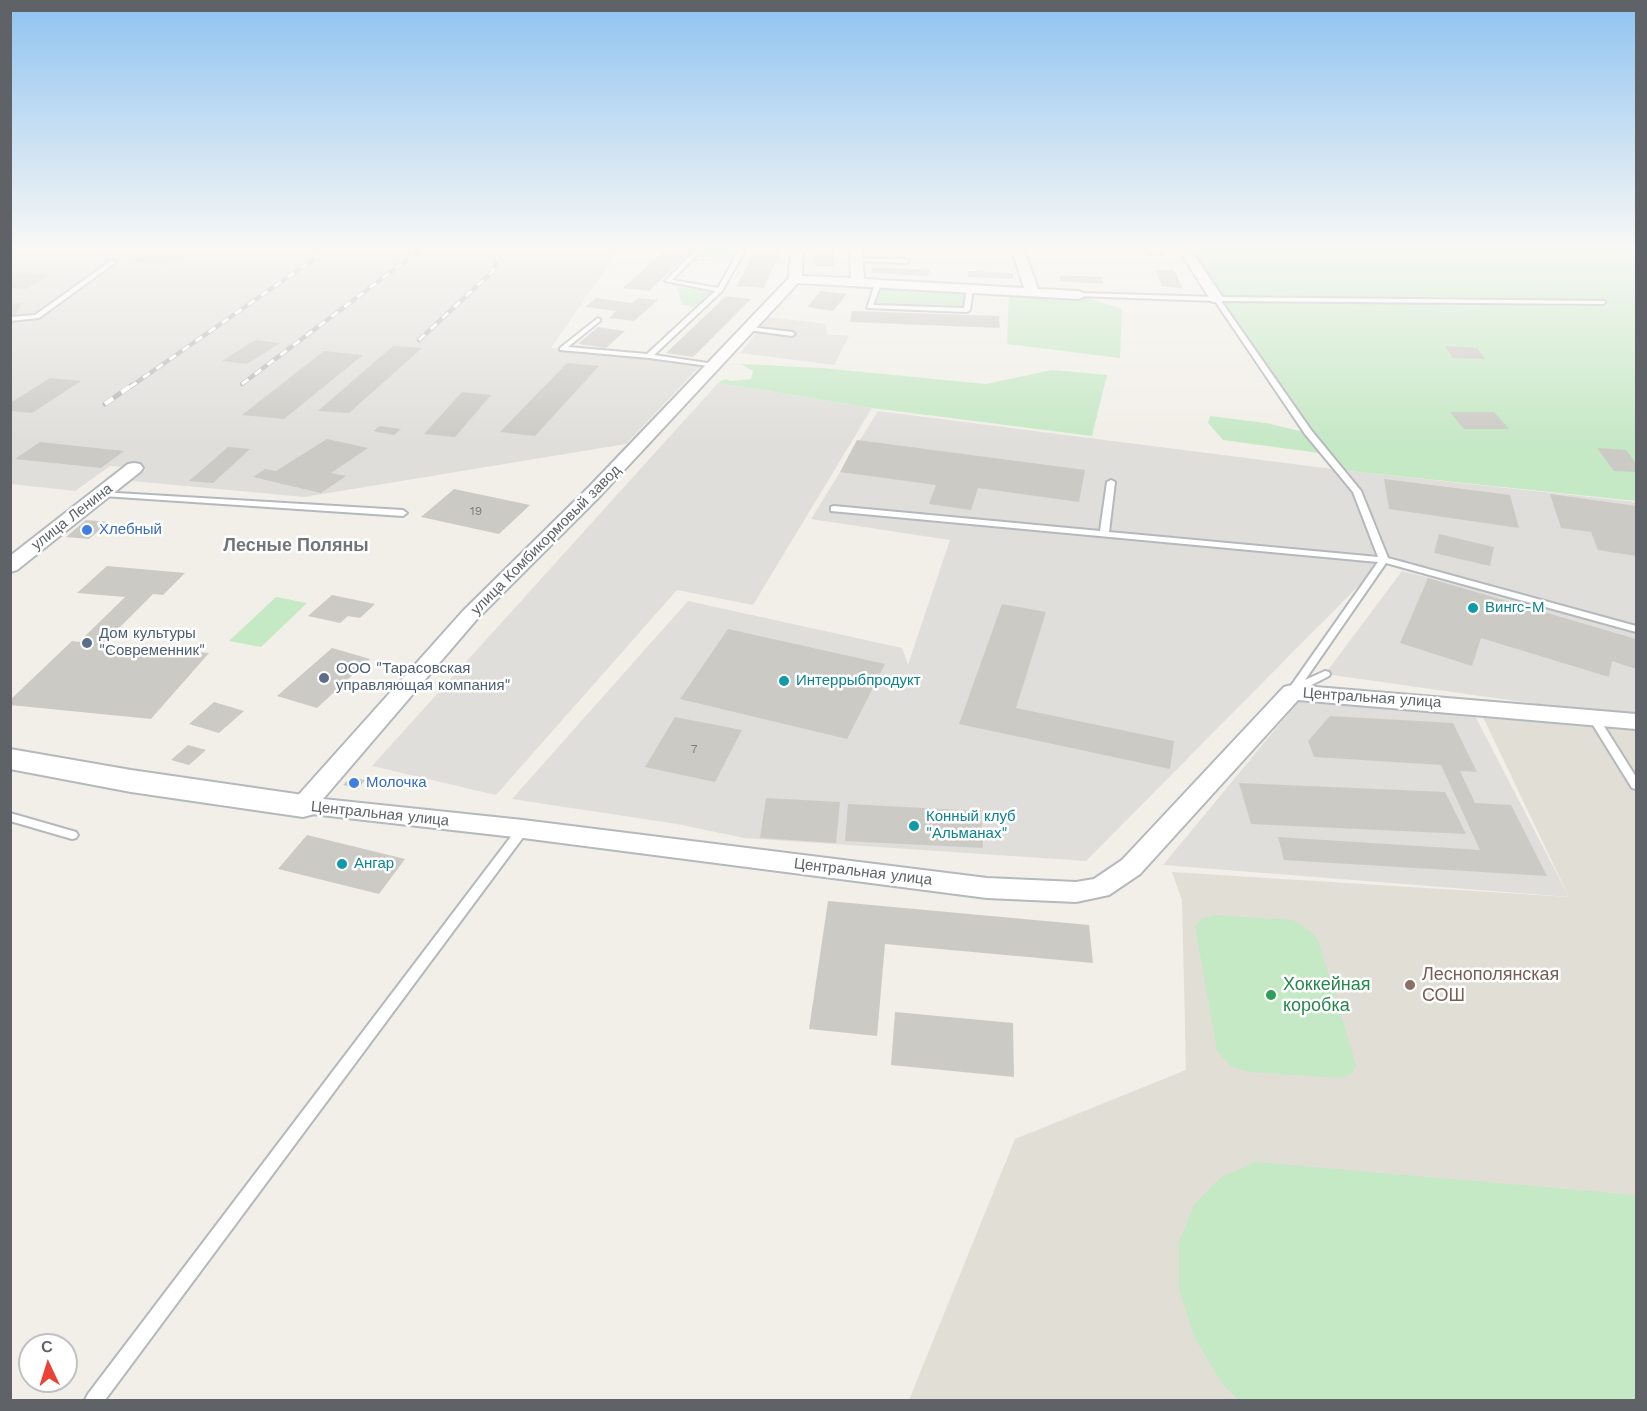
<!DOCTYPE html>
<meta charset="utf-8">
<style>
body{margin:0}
#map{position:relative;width:1647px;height:1411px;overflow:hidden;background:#f1efe8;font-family:"Work Sans",sans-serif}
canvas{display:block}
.frame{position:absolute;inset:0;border:12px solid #5f6368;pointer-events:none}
.north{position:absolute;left:18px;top:1333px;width:60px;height:60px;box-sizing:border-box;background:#fff;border:2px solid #bfc1c3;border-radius:50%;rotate:356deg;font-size:16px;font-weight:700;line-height:24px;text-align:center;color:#5f6368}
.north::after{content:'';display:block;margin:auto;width:21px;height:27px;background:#ea4335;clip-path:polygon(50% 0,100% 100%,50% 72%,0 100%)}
</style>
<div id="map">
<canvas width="1647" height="1411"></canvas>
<div class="frame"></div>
<div class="north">С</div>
</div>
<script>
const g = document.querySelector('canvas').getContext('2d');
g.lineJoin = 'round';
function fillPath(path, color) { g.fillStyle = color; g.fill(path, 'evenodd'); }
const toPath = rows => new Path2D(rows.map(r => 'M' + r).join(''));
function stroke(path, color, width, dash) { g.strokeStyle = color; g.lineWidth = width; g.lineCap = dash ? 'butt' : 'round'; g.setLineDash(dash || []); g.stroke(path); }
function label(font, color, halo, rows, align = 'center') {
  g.font = font + ' "Work Sans",sans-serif'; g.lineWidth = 5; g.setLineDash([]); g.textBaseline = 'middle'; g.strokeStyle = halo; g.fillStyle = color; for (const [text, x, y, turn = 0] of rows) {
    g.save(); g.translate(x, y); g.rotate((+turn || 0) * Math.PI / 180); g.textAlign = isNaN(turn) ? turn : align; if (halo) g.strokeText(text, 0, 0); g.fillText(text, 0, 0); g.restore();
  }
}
fillPath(toPath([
 [10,247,621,247,551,348,649,356,702,364,626,444,304,497,132,481,146,469,110,466,75,491,11,484],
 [769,317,826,324,827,334,849,336,834,365,740,353],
 [718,383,872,408,753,605,677,590,496,795,372,766],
 [878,411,1340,470,1636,502,1636,629,1384,560,1086,861,744,838,677,824,512,799,688,601,902,648,908,665,950,540,811,519],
 [1402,571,1636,630,1636,718,1325,674],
 [1302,697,1473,712,1569,897,1163,865]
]), '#e0deda');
fillPath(toPath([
 [1483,717,1636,730,1636,1400,909,1400,1015,1139,1186,1070,1182,900,1172,872,1569,897]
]), '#e1ded6');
fillPath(toPath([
 [702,247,744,247,737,260,692,256],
 [1185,247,1636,247,1636,501,1340,470],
 [878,284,970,288,967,310,869,307],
 [676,287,712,291,695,307,683,305],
 [1009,290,1079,295,1122,309,1120,358,1007,344],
 [741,364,822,368,986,384,1052,370,1107,375,1092,436,872,408,718,383,725,379,731,381,751,379,753,371],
 [1210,416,1266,423,1304,432,1327,454,1223,440,1208,423],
 [276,597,307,603,261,647,229,641],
 [1215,915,1293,920,1309,930,1318,940,1356,1065,1352,1074,1340,1078,1249,1072,1231,1066,1217,1051,1195,926,1204,918],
 [1255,1162,1636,1195,1636,1400,1239,1400,1224,1386,1194,1337,1179,1288,1179,1242,1194,1205,1220,1178]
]), '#c5e8c5');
fillPath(toPath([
 [62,247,93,247,82,254,51,254],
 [157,247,199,247,165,265,129,262],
 [669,247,696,247,649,291,623,288],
 [756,247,782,247,764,288,737,286],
 [887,247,906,247,906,253,887,252],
 [975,247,993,247,994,252,976,252],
 [1141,247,1158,247,1165,256,1148,256],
 [815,248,833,248,834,266,815,266],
 [873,267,930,270,928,276,871,273],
 [1155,270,1174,270,1183,289,1162,286],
 [968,271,1013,273,1013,279,968,277],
 [10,273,50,274,27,289,10,288],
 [1060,275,1102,277,1103,284,1060,281],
 [821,291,847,294,833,311,807,307],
 [726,296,751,299,693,357,666,353],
 [596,298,632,303,638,298,658,300,634,321,609,318,616,311,585,307],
 [22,303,15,316,10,317,10,304],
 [852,311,999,316,1000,328,850,322],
 [598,327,625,331,606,348,578,344],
 [255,340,280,343,247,364,222,361],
 [393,346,422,348,349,413,318,411],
 [1445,346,1477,348,1485,359,1453,358],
 [324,351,363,355,284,419,242,415],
 [567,363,599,366,535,436,500,432],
 [50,378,81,381,32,413,10,411,10,403],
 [462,392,491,395,455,437,424,434],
 [1450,412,1494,412,1509,429,1464,429],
 [380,426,401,429,394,435,373,431],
 [327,439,368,448,331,473,346,476,321,493,253,477,265,469,276,471],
 [857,440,1085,470,1079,502,978,488,971,510,929,504,936,485,840,472],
 [40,442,124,451,101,468,15,459],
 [228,447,250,449,213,483,189,481],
 [1597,448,1626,450,1636,463,1636,472,1614,471],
 [1384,479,1510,495,1519,528,1389,509],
 [454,489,530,505,499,534,421,517],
 [1550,494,1636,506,1636,556,1598,550,1591,532,1561,528],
 [86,520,109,522,89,539,66,537],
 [1439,534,1494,547,1490,566,1434,553],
 [107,566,185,573,163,595,153,594,103,644,209,653,151,719,10,705,10,700,72,641,79,642,125,597,77,593],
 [1428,578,1636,639,1636,669,1612,661,1609,677,1481,638,1472,666,1400,643],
 [332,595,375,604,360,618,348,616,340,623,308,616],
 [1002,604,1046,612,1016,708,1174,741,1170,769,959,724],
 [728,629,885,664,847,739,680,699],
 [332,648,370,659,317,708,277,696],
 [214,702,244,711,219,733,189,724],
 [1330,716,1453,723,1477,772,1460,771,1475,803,1511,805,1547,876,1284,860,1278,837,1480,850,1441,765,1314,757,1308,741],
 [675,717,742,730,715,782,645,767],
 [188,745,206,750,189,765,171,760],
 [351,777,365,780,358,789,343,785],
 [1239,783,1445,792,1466,834,1251,824],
 [766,798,840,802,836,843,760,838],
 [848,804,981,811,983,848,845,841],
 [307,835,405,859,379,894,278,869],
 [828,901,1089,925,1093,963,885,944,877,1036,809,1029],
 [895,1012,1013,1023,1014,1077,891,1065]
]), '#cccac5');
const service = toPath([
 [699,247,705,247,672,280,718,288,741,247,747,247,722,291,654,355,714,364,716,365,716,367,649,358,560,350,560,348,598,318,600,319,600,321,568,347,647,354,715,291,665,281,699,247],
 [857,258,906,259,909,261,906,263,855,261,855,259,857,258],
 [111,261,116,262,39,318,10,321,10,317,35,315,111,261],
 [878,282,881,284,873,305,964,308,967,288,970,286,973,288,970,310,967,312,867,308,875,284,878,282],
 [1079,293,1217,297,1605,301,1605,303,1603,304,1221,301,1311,430,1361,491,1388,558,1636,626,1636,632,1386,563,1305,680,1325,671,1329,672,1330,674,1329,676,1292,695,1288,694,1287,692,1288,690,1378,562,831,511,831,507,834,506,1100,531,1107,482,1111,480,1115,482,1109,532,1378,557,1353,492,1305,434,1215,301,1077,296,1077,294,1079,293],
 [750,327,792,332,795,334,792,336,748,330,748,328,750,327],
 [100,492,403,510,407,513,403,516,103,496,99,494,100,492],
 [1593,713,1597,715,1636,777,1636,789,1632,788,1588,717,1593,713],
 [10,813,76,832,78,835,76,838,72,839,10,821,10,813],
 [523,825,527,826,529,829,527,832,105,1400,85,1400,88,1394,519,826,523,825]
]);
const minor = toPath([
 [791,247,803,247,802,276,851,278,850,247,862,247,864,279,1024,288,1011,247,1023,247,1038,289,1079,291,1086,295,1079,299,798,283,601,495,477,619,323,799,523,820,987,878,1076,882,1094,879,1122,860,1284,687,1292,685,1636,714,1636,729,1298,700,1140,874,1109,895,1076,902,987,898,523,838,294,812,291,806,294,800,463,611,589,487,789,278,791,247],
 [1177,247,1189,247,1224,299,1222,302,1212,302,1177,247],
 [134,463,140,464,143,468,140,472,17,570,10,572,10,556,128,464,134,463]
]);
const tertiary = toPath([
 [10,749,131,770,303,795,314,798,319,806,314,814,303,817,131,792,10,769,10,749]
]);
stroke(service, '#b5b8bc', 4);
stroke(minor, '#b5b8bc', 4);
stroke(tertiary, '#b5b8bc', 4);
fillPath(service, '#fff');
fillPath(minor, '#fff');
fillPath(tertiary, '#fff');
const railFar1 = toPath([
 [419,340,492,272,502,247],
 [242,384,424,247],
 [130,387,331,247]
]);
const rail = toPath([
 [105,404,132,385]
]);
stroke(railFar1, '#b6b7b8', 4.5);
stroke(rail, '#b6b7b8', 5);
stroke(railFar1, '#fff', 3, [8]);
stroke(rail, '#fff', 4, [10]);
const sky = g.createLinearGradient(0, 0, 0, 444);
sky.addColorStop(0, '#8fc3f1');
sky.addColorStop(0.56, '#f9f8f5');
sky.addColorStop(1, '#f9f8f500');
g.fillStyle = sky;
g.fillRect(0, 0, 1647, 444);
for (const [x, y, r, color] of [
 [87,530,6,"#3f7fe0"],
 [1473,608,6,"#0f9aa8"],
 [87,643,6,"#5c6f8a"],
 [324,678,6,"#5c6f8a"],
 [784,681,6,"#0f9aa8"],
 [354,783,6,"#3f7fe0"],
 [914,826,6,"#0f9aa8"],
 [342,864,6,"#0f9aa8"],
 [1410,985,6,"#8d6e63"],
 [1271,995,6,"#2e9e5b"]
]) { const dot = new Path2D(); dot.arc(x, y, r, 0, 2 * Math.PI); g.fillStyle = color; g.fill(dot); stroke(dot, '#fff', 2); }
label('12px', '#7a7d7f', null, [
 ["19",476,511],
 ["7",694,749]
]);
label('15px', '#5f6368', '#fff', [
 ["улица Ленина",72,517,-38],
 ["улица Комбикормовый завод",546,540,-45],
 ["Центральная улица",1372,698,4],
 ["Центральная улица",380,814,6],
 ["Центральная улица",863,872,7]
]);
label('15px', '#366cbe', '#fff', [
 ["Хлебный",99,530],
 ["Молочка",366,783]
], 'left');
label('15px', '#0d838f', '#fff', [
 ["Вингс-М",1485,608],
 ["Интеррыбпродукт",796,681],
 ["Конный клуб",926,817],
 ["\"Альманах\"",926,834],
 ["Ангар",354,864]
], 'left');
label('15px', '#4e5e75', '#fff', [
 ["Дом культуры",99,634],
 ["\"Современник\"",99,651],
 ["ООО \"Тарасовская",336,669],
 ["управляющая компания\"",336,686]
], 'left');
label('bold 18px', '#70757a', '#fff', [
 ["Лесные Поляны",296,546]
]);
label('18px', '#785e54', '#fff', [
 ["Леснополянская",1422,975],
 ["СОШ",1422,996]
], 'left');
label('18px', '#27864d', '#fff', [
 ["Хоккейная",1283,985],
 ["коробка",1283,1006]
], 'left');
</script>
